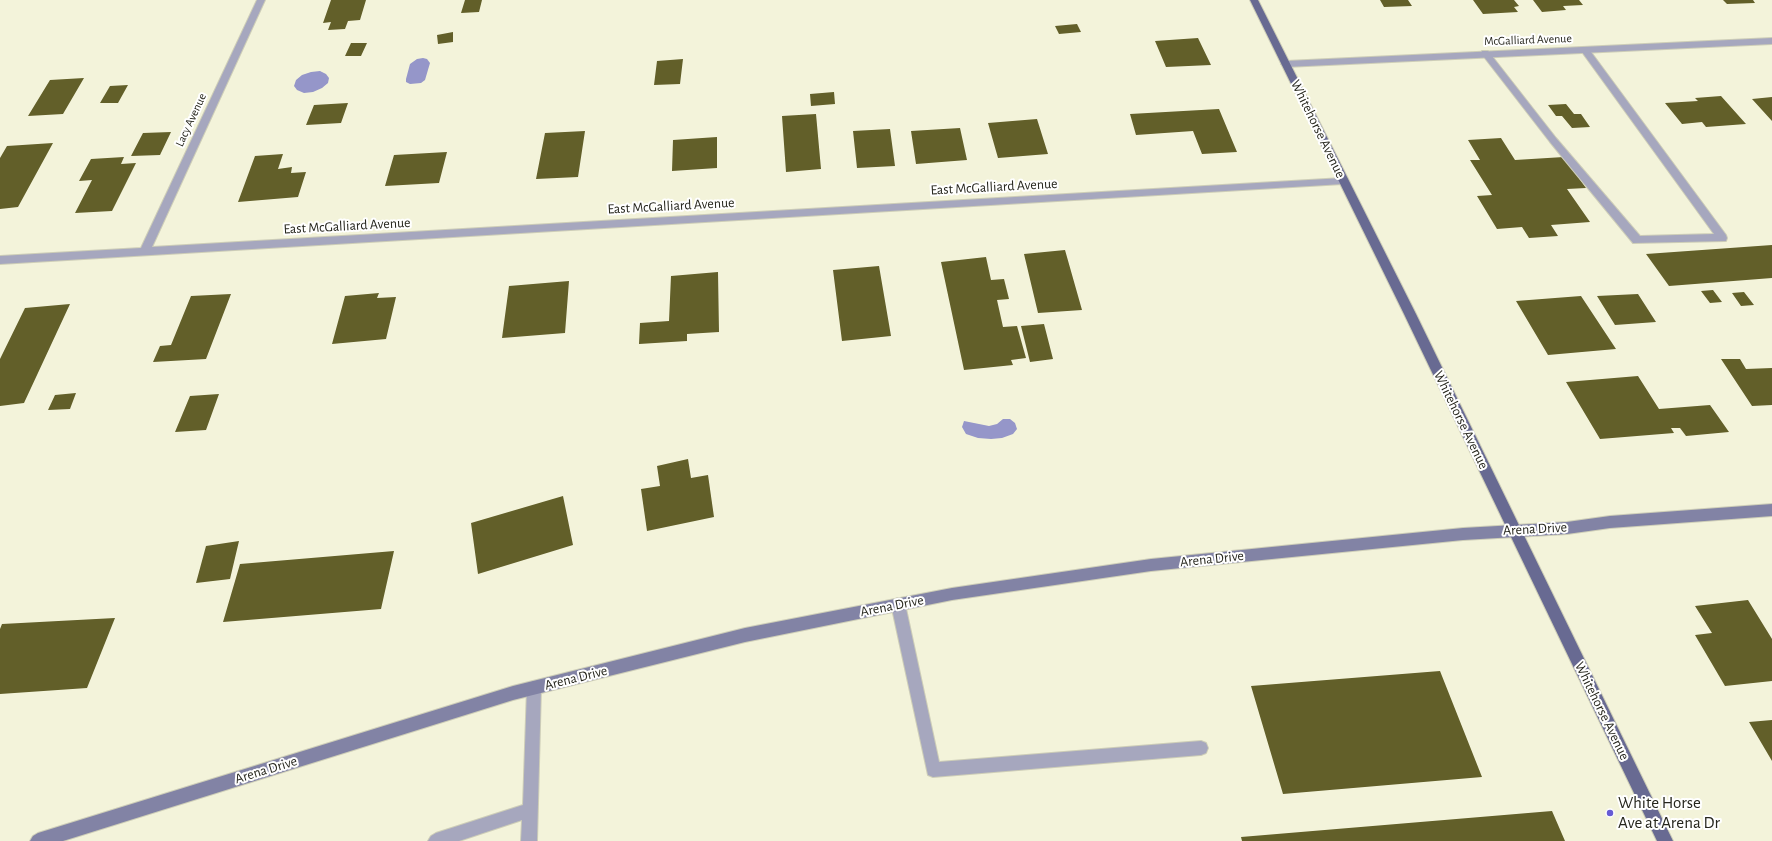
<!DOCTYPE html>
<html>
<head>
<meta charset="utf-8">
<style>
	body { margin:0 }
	canvas { display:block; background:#f3f3da }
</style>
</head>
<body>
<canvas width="1772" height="841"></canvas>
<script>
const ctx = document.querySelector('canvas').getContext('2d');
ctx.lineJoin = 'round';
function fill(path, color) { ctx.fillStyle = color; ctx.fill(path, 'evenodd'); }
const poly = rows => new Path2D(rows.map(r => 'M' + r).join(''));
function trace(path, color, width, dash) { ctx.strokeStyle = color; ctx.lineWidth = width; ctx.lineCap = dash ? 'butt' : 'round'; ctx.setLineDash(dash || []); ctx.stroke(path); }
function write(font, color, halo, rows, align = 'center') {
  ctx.font = font + ' "Alegreya Sans",sans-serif'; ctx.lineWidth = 4; ctx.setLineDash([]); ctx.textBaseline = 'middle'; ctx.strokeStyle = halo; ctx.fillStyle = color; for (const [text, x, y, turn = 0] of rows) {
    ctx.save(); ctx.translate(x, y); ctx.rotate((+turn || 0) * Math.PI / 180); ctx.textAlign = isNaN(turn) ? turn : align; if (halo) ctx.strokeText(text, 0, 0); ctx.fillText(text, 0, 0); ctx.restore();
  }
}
fill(poly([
	[423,58,427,59,430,63,425,80,421,83,410,84,406,82,406,79,410,64,417,59],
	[320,71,326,74,329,78,328,83,322,88,313,92,304,93,297,90,294,86,296,80,302,75,311,72],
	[1003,419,1010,419,1015,423,1017,429,1013,434,1002,438,991,439,978,438,966,434,962,427,964,421,989,426,997,424]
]), '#9596c9');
fill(poly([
	[331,0,366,0,360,20,348,21,345,29,328,30,331,22,323,23],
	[465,0,482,0,479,12,461,13],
	[1380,0,1408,0,1412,6,1384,7],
	[1473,0,1514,0,1519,6,1514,7,1518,12,1483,14],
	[1533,0,1579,0,1583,5,1563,6,1566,10,1542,12],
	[1723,0,1753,0,1755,3,1727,4],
	[1077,24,1081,32,1059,34,1055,26],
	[453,32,453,42,438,44,437,35],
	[1198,38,1211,65,1166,67,1155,41],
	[351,43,367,43,361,56,345,56],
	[683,59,680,84,654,85,657,61],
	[84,78,63,114,28,116,50,80],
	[128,85,118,103,100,103,110,86],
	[834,92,835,104,811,106,810,94],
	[1721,96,1746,124,1706,127,1702,122,1682,124,1665,103,1698,101,1695,98],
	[1772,97,1772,121,1752,99],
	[348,103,341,123,306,125,314,105],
	[1566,104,1574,114,1581,114,1590,127,1572,128,1562,116,1556,116,1548,105],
	[1219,109,1237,152,1202,154,1193,131,1136,135,1130,114],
	[816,114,821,169,786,172,782,116],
	[1037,119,1048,154,998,158,988,123],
	[960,128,967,160,916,164,911,131],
	[890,129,895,166,857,168,853,131],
	[585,131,578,177,536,179,545,133],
	[171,132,160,155,131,156,143,133],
	[717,137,717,168,672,171,673,140],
	[1501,138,1515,160,1564,157,1586,188,1567,189,1590,222,1551,225,1558,236,1529,238,1522,227,1497,229,1477,196,1492,195,1470,160,1480,160,1468,140],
	[53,143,18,207,0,209,0,158,7,146],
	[447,152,439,183,385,186,394,155],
	[283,154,278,169,292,167,291,173,306,172,298,197,238,202,255,156],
	[124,157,121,164,136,163,112,211,75,213,92,180,79,181,91,159],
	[1772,245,1772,278,1669,286,1646,254],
	[1065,250,1082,310,1038,313,1024,254],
	[986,257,991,280,1004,279,1009,299,997,300,1003,327,1017,326,1026,358,1011,360,1013,365,964,370,941,262],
	[879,266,891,336,842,341,833,270],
	[718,272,719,332,687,334,687,341,639,344,640,323,669,321,671,276],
	[569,281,565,333,502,338,509,286],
	[1713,290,1722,302,1710,303,1701,291],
	[1744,292,1754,305,1741,306,1732,293],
	[379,293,377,298,396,297,386,339,332,344,345,296],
	[231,294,206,359,153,362,160,346,171,345,191,296],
	[1638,294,1656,322,1615,325,1597,296],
	[1581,296,1616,349,1548,355,1516,301],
	[70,304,24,403,0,406,0,359,25,308],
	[1044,324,1053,359,1030,362,1021,326],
	[1721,359,1740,359,1746,369,1772,368,1772,405,1752,406],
	[1638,376,1659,409,1710,405,1729,432,1686,436,1680,428,1671,428,1674,433,1600,439,1566,382],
	[76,393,70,409,48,410,55,395],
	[219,394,206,430,175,432,190,396],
	[688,459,691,478,708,475,714,517,647,531,641,489,660,486,657,466],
	[563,496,573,545,478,574,471,523],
	[239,541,230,579,196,583,206,546],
	[394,551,381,609,223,622,240,564],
	[1748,600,1772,639,1772,681,1725,686,1695,635,1712,633,1695,606],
	[115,618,87,688,0,694,0,629,2,624],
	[1440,671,1482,777,1283,794,1251,686],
	[1772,720,1772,761,1749,722],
	[1552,811,1565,841,1242,841,1241,837]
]), '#625f29');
const lane = poly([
	[1585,47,1588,48,1726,235,1727,238,1726,241,1633,243,1550,142,1481,53,1482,51,1488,51,1556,138,1640,236,1714,234,1582,52,1581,50,1585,47],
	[898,598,903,600,905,604,939,762,1201,741,1206,743,1208,748,1206,753,1201,755,933,777,928,775,891,604,893,600,898,598],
	[534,681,539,683,541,688,537,841,521,841,522,820,459,841,428,841,431,836,436,833,523,805,527,688,529,683,534,681]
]);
const street = poly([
	[257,0,265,0,152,247,1343,178,1348,181,1343,184,0,264,0,256,141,248,257,0],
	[1772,38,1772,44,1286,67,1281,64,1286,61,1772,38]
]);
const secondary = poly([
	[1772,504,1772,516,1610,528,1567,534,1463,540,1151,571,952,600,745,642,513,700,63,841,30,841,33,836,38,833,513,686,745,628,952,588,1151,559,1463,528,1567,522,1610,516,1772,504]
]);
const primary = poly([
	[1250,0,1258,0,1416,314,1673,841,1657,841,1404,314,1250,0]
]);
trace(lane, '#ceceb8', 2);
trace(street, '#ceceb8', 2);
trace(secondary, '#ceceb8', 2);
trace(primary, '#ceceb8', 2);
fill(lane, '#a6a7be');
fill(street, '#a6a7be');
fill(secondary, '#8283a5');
fill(primary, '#686a92');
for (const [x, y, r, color] of [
	[1610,813,4,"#665bd4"]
]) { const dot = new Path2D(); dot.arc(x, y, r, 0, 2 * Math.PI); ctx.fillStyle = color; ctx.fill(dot); trace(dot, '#fff', 1.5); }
write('12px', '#26261d', '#fff', [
	["McGalliard Avenue",1528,40,-2],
	["Lacy Avenue",191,120,-65]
]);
write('14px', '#26261d', '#fff', [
	["Whitehorse Avenue",1318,129,64],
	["East McGalliard Avenue",994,187,-3],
	["East McGalliard Avenue",671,206,-3],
	["East McGalliard Avenue",347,226,-3],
	["Whitehorse Avenue",1461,420,64],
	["Arena Drive",1535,529,-3],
	["Arena Drive",1212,559,-6],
	["Arena Drive",892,606,-11],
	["Arena Drive",576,678,-14],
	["Whitehorse Avenue",1602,711,64],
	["Arena Drive",266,770,-17]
]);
write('17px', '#26261d', '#fff', [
	["White Horse",1618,803],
	["Ave at Arena Dr",1618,823]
], 'left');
</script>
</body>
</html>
